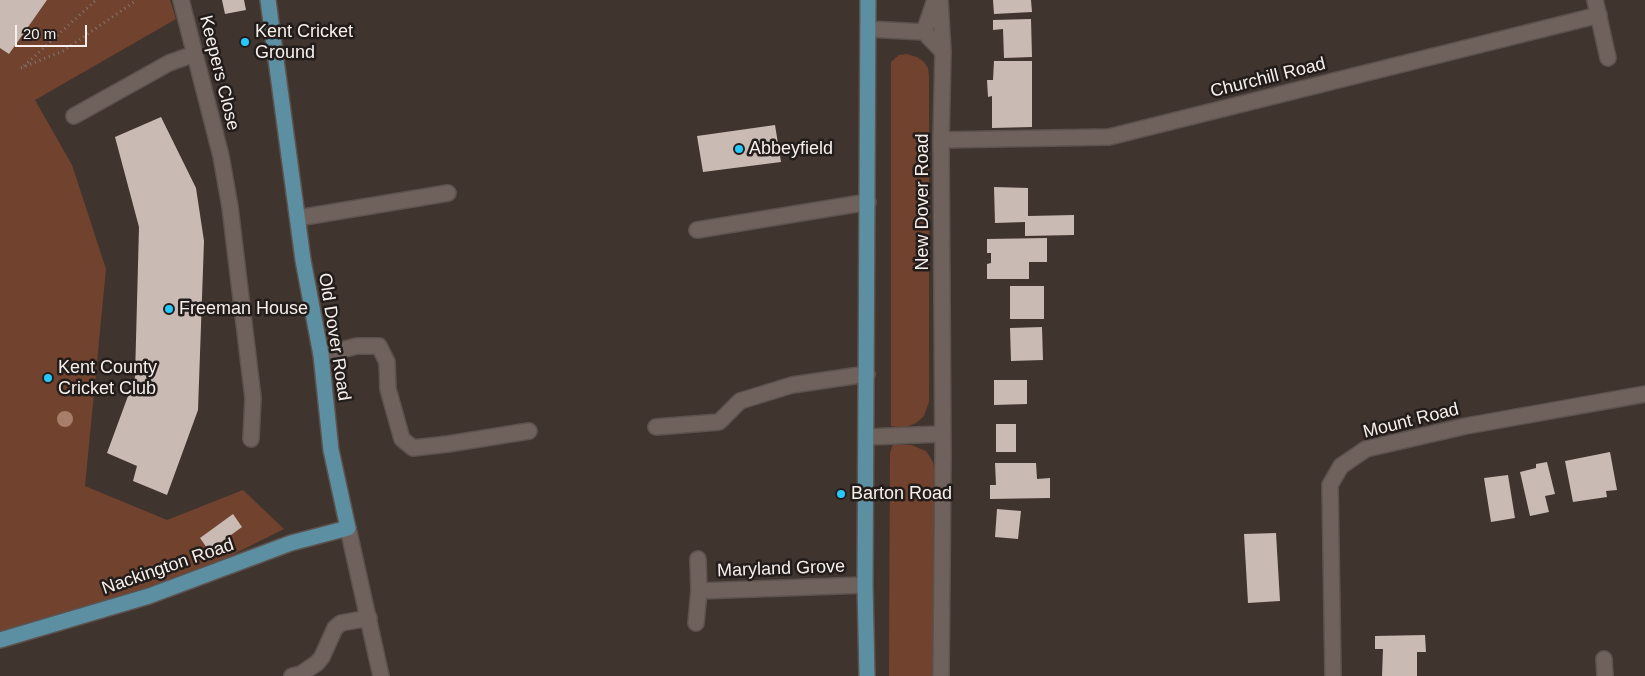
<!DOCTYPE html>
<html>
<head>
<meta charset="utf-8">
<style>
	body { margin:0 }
	#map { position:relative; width:1645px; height:676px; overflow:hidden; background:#40342f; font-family:Arial,sans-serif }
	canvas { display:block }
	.scale { position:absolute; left:15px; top:25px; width:72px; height:22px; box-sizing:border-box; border:2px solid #f7efeb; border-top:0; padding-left:6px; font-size:15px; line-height:18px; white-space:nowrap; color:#f7efeb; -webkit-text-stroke:4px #221d1a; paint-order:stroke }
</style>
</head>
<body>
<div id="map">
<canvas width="1645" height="676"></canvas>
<div class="scale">20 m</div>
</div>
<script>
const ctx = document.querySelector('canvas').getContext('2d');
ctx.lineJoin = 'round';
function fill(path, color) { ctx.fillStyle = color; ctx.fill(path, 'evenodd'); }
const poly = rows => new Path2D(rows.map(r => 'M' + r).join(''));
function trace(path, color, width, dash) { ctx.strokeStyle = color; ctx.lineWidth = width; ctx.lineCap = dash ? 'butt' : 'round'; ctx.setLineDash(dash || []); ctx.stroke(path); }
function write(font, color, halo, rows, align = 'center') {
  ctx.font = font + ' Arial,sans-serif'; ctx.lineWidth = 5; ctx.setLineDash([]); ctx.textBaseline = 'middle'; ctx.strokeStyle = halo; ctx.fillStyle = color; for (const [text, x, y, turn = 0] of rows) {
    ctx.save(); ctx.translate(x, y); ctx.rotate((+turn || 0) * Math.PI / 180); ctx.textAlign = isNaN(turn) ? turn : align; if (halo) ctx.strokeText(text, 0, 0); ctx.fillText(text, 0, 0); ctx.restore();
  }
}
fill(poly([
	[0,0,170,0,176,19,35,100,72,165,106,269,85,486,167,520,243,490,284,529,212,565,149,588,0,632],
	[906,54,917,57,924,62,928,68,929,76,929,402,924,416,916,423,907,427,899,427,891,426,891,62,899,55],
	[893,444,911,445,926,451,933,462,934,468,933,676,889,676,890,453]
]), '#71422e');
fill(poly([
	[0,0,47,0,9,54,0,48],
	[222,0,244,0,246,10,225,14],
	[993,0,1031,0,1032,12,994,14],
	[1031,19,1032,57,1004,58,1003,29,993,30,993,20],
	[994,61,1032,61,1032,127,992,128,992,96,988,97,987,80,993,80],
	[161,117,196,188,204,241,198,410,167,495,133,481,137,466,107,453,135,377,139,227,115,137],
	[775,125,781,162,703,172,697,136],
	[994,187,1028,188,1028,216,1074,215,1074,235,1025,236,1025,222,995,223],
	[1047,238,1047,262,1029,262,1029,279,987,279,987,264,991,263,991,253,987,253,987,239],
	[1010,286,1044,286,1044,319,1010,319],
	[1042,327,1043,360,1011,361,1010,328],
	[994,380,1027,380,1027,404,994,405],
	[996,424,1016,424,1016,452,996,452],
	[1610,452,1617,490,1606,491,1607,497,1573,502,1565,461],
	[1547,462,1555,494,1545,496,1549,512,1530,516,1520,472,1536,468,1536,464],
	[995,463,1036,463,1037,479,1050,478,1050,498,990,499,990,485,996,485],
	[1508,475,1515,518,1491,522,1484,478],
	[997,509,1021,511,1018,539,995,537],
	[233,514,242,527,209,551,200,538],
	[1276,533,1280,601,1248,603,1244,534],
	[1425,635,1426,652,1417,652,1417,676,1382,676,1383,649,1375,649,1375,636]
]), '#c9bab3');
const minor = poly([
	[181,0,221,156,230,207,253,398,251,439],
	[940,0,943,52],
	[1595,0,1608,58],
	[868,29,924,32,943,52,941,140,943,457,941,676],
	[924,32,935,0],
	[74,116,169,63,194,54],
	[941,140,1109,137,1599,15],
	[298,218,448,193],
	[697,230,868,202],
	[321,355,357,346,379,346,387,362,388,389,402,439,413,448,448,444,529,431],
	[656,427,719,422,740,401,792,385,867,374],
	[867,437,941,434],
	[348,528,381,676],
	[699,591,865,585],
	[696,623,699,591,698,559],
	[1604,659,1605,676],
	[292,676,301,674,317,663,322,657,335,628,341,623,369,618],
	[1333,676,1330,485,1341,466,1366,449,1466,426,1645,394]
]);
const major = poly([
	[0,640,149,596,291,543,348,528,331,450,321,355,303,260,268,0],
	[867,676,865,585,868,0]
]);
trace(minor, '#5c524e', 18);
trace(major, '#5c524e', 18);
trace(poly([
	[24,66,96,0],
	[21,68,63,51,137,0]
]), '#827873', 3, [1, 4]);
trace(minor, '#6f625c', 15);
trace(major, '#5c8fa2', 15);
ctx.fillStyle = '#a87d6a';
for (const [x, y] of [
	[65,419]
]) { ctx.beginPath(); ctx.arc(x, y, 8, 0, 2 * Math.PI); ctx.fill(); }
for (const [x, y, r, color] of [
	[245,42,5,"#25c9fe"],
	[739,149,5,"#25c9fe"],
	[169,309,5,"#25c9fe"],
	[48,378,5,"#25c9fe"],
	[841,494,5,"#25c9fe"]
]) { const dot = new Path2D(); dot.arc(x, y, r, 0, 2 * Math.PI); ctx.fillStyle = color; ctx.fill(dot); trace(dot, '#221d1a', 2); }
write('18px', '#f7efeb', '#221d1a', [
	["Kent Cricket",255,32],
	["Ground",255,53],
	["Abbeyfield",749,149],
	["Freeman House",179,309],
	["Kent County",58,368],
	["Cricket Club",58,389],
	["Barton Road",851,494]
], 'left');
write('18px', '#f7efeb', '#221d1a', [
	["Keepers Close",219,73,76],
	["Churchill Road",1268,78,-14],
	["New Dover Road",923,202,-90],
	["Old Dover Road",334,337,81],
	["Mount Road",1411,421,-14],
	["Nackington Road",168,567,-19],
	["Maryland Grove",781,569,-2]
]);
</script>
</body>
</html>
